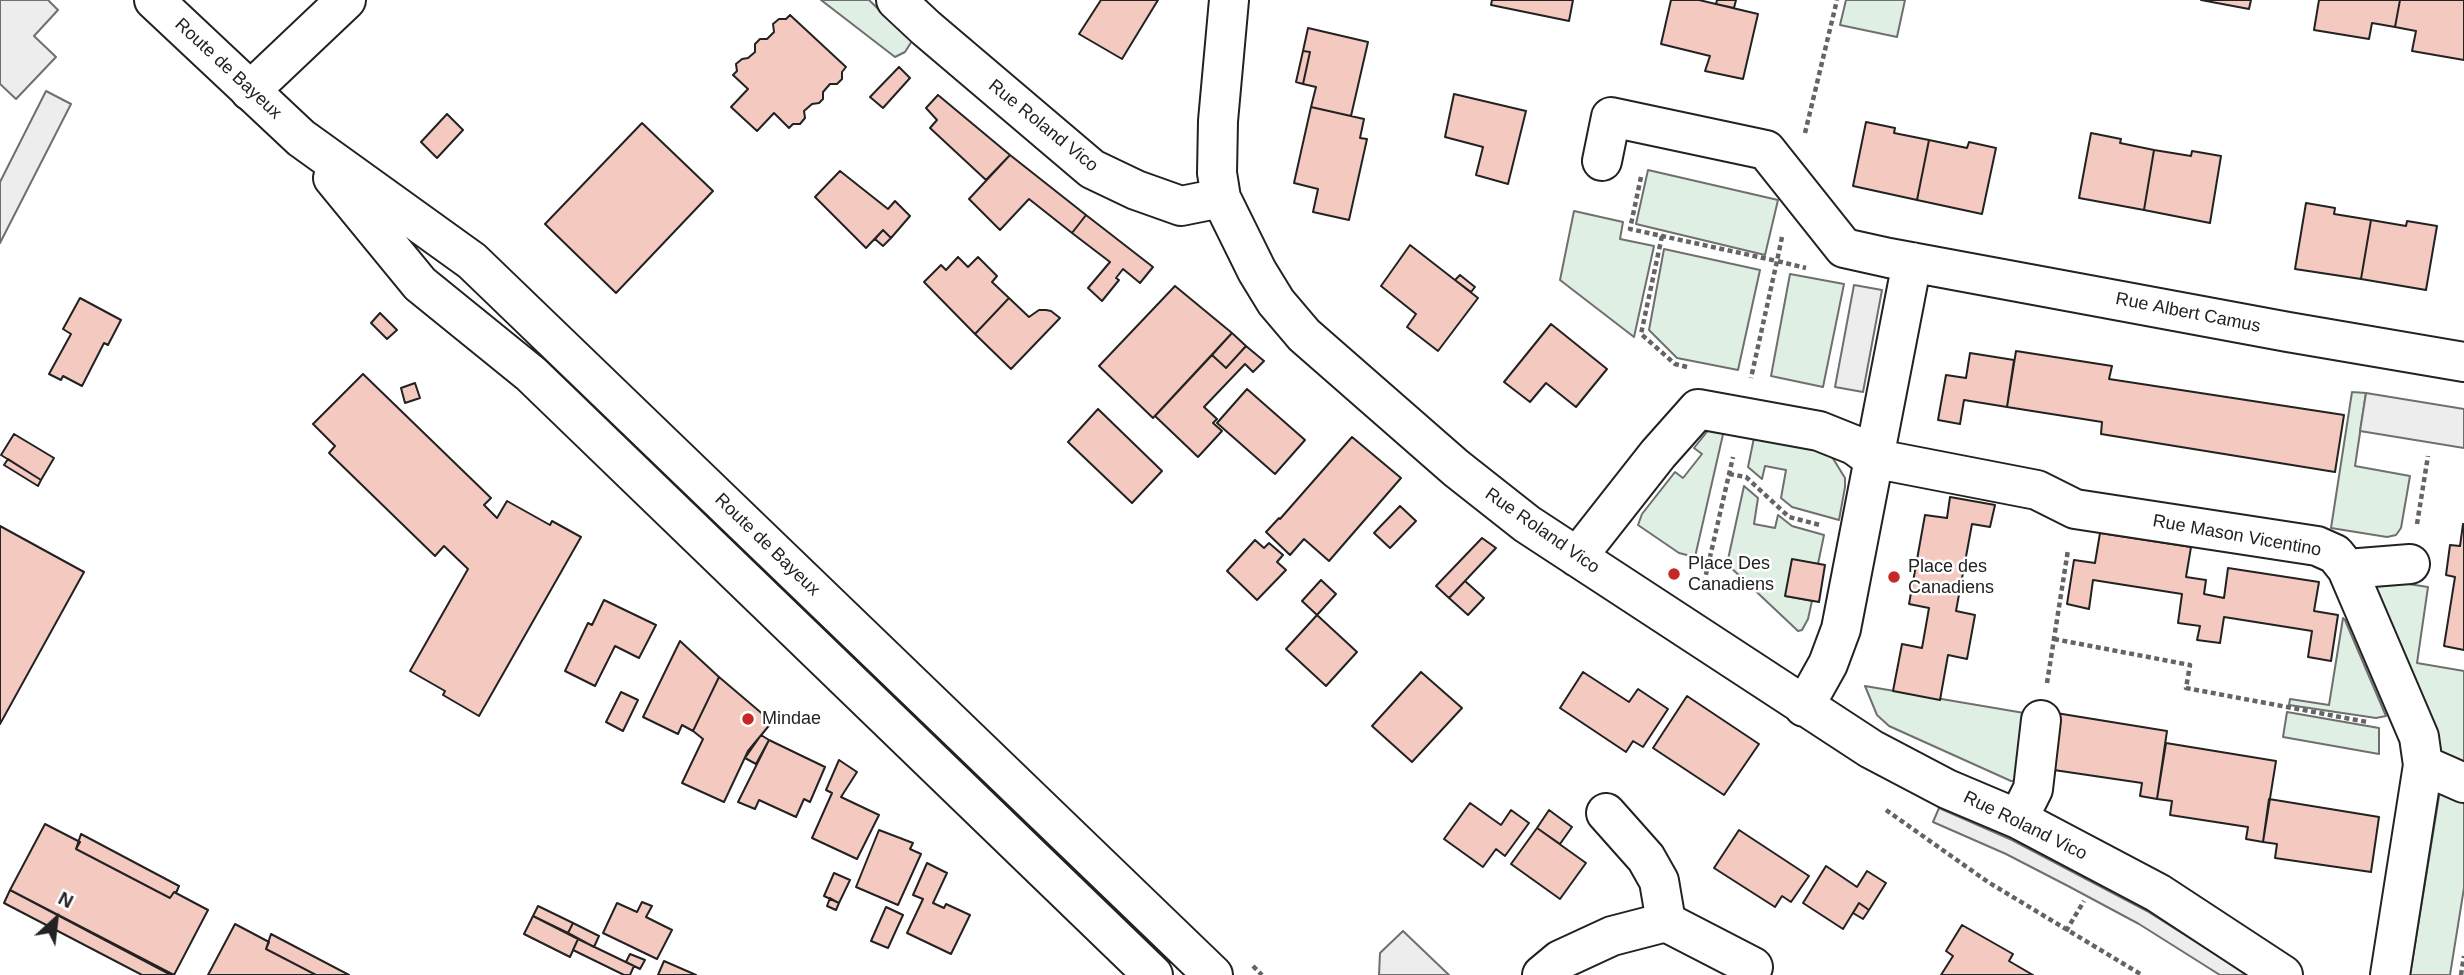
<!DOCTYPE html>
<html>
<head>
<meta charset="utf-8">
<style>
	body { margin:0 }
	#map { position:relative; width:2464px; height:975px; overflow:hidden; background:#fff; font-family:Arial,sans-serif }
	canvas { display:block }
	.north { position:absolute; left:21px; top:884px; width:70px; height:70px; -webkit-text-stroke:5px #fff; paint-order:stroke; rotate:27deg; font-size:19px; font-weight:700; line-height:28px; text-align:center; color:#222 }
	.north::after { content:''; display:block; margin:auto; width:24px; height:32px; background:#222; clip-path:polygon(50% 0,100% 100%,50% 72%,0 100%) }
</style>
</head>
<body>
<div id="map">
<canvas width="2464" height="975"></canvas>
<div class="north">N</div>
</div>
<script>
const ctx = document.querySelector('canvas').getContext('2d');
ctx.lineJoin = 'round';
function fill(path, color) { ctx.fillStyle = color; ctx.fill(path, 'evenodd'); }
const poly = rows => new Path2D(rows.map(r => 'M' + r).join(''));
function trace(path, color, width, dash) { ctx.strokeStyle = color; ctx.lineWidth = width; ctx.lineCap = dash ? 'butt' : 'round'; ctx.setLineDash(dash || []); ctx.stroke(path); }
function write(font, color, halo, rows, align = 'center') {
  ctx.font = font + ' Arial,sans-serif'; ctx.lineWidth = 5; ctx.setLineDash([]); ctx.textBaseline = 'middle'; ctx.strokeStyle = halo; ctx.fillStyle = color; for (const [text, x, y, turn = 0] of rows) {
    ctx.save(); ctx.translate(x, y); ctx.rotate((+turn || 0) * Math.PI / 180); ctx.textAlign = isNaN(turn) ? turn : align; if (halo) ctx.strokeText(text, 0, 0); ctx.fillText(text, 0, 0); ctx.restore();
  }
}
const green = poly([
	[821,0,869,0,912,41,905,52,895,57,821,0],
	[1846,0,1905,0,1897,37,1840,25,1846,0],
	[1648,170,1778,200,1765,255,1636,224,1648,170],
	[1574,211,1623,222,1620,239,1654,246,1634,337,1560,280,1574,211],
	[1664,249,1760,270,1738,370,1677,358,1649,330,1664,249],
	[1790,274,1844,284,1823,387,1771,376,1790,274],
	[2352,392,2366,393,2355,466,2410,476,2401,528,2396,535,2387,537,2331,528,2352,392],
	[1710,428,1724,430,1695,557,1679,553,1638,525,1642,514,1675,472,1683,478,1702,454,1694,448,1710,428],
	[1755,433,1829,452,1845,478,1845,487,1839,520,1792,507,1781,498,1786,470,1765,466,1762,479,1748,467,1755,433],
	[1744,486,1758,498,1754,524,1775,528,1778,515,1792,526,1824,535,1818,564,1792,560,1786,596,1812,601,1808,619,1802,630,1798,631,1727,564,1744,486],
	[2389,581,2428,587,2417,663,2464,671,2464,771,2441,760,2373,588,2389,581],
	[2343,618,2345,620,2386,716,2376,718,2289,705,2290,699,2329,705,2343,618],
	[1865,686,2030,714,2018,781,2011,781,1889,726,1877,715,1865,686],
	[2287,712,2379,728,2379,754,2283,737,2287,712],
	[2441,784,2464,790,2464,888,2450,975,2410,975,2441,784]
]);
fill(green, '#e0efe3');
trace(green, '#6f6f6f', 2);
const parking = poly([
	[0,0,48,0,58,10,34,36,56,57,16,99,0,84,0,0],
	[46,91,71,104,0,243,0,182,46,91],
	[1854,285,1882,290,1863,392,1835,387,1854,285],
	[2366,393,2464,409,2464,448,2360,431,2366,393],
	[1939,808,2012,840,2147,911,2248,975,2220,975,2139,924,2068,886,2006,854,1933,822,1939,808],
	[1403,931,1449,975,1379,975,1380,953,1403,931]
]);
fill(parking, '#ededed');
trace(parking, '#6f6f6f', 2);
const building = poly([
	[1101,0,1158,0,1122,59,1079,34,1101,0],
	[1492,0,1573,0,1569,21,1491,5,1492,0],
	[1671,0,1699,0,1758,14,1743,79,1705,71,1710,56,1661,44,1671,0],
	[1717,0,1736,0,1734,8,1716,4,1717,0],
	[2201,0,2251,0,2249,9,2201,0],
	[2319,0,2400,0,2395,27,2372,23,2369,39,2314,30,2319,0],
	[2400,0,2464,0,2464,60,2412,51,2416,31,2395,27,2400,0],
	[790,15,846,67,842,72,842,79,837,84,830,84,823,92,823,99,819,103,812,104,804,111,805,118,800,124,793,124,789,128,774,113,757,131,731,107,748,89,733,75,737,71,736,64,742,59,748,58,755,52,755,44,760,39,767,39,774,32,773,24,779,19,786,19,790,15],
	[1308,28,1368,42,1351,116,1311,107,1316,87,1303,84,1310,52,1303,51,1308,28],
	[1303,51,1310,52,1303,84,1296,82,1303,51],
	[899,67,910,78,883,108,870,97,899,67],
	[1454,94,1526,111,1508,184,1476,175,1483,147,1445,137,1454,94],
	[938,95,1010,155,986,180,930,128,937,120,926,108,938,95],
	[1311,107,1364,119,1360,138,1367,139,1349,220,1313,212,1318,189,1294,183,1311,107],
	[447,114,463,130,437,158,421,142,447,114],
	[1866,122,1895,128,1894,133,1929,140,1917,200,1853,186,1866,122],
	[642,123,713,191,616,293,545,224,642,123],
	[2091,133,2121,139,2120,143,2154,150,2144,210,2079,198,2091,133],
	[1929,140,1967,148,1969,142,1996,148,1982,214,1917,200,1929,140],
	[2154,150,2191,156,2192,151,2221,156,2210,223,2144,210,2154,150],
	[1010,155,1086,215,1072,233,1029,199,1000,230,969,199,1010,155],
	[840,171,888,209,895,201,910,216,891,238,883,230,866,248,815,197,840,171],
	[2306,203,2335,208,2334,214,2371,220,2361,279,2295,269,2306,203],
	[1086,215,1153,267,1140,283,1123,269,1116,278,1119,280,1102,301,1088,288,1110,262,1072,233,1086,215],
	[2371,220,2406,226,2407,221,2437,226,2426,290,2361,279,2371,220],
	[883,230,891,238,883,246,875,239,883,230],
	[1410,245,1478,298,1438,351,1407,327,1416,314,1381,286,1410,245],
	[958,257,968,267,978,257,997,276,992,282,1009,298,975,334,924,282,941,265,946,270,958,257],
	[1460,275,1475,287,1471,292,1455,280,1460,275],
	[1175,286,1232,333,1153,418,1099,366,1175,286],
	[80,298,121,320,108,345,104,343,82,386,63,376,61,380,49,374,71,334,63,329,80,298],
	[1009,298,1029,317,1039,310,1046,310,1051,311,1060,318,1011,369,975,334,1009,298],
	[380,313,397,330,387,339,371,323,380,313],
	[1551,324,1607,369,1576,407,1546,383,1530,402,1504,382,1551,324],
	[1232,333,1246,346,1226,368,1212,355,1232,333],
	[1246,346,1264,361,1253,372,1245,364,1204,407,1217,419,1213,423,1222,431,1198,457,1155,416,1212,355,1226,368,1246,346],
	[2016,351,2112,366,2109,379,2344,415,2335,472,2101,434,2102,422,2007,407,2016,351],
	[1970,353,2014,360,2007,407,1964,400,1960,424,1938,420,1946,375,1966,378,1970,353],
	[363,374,491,498,484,505,497,518,507,501,550,525,552,521,581,537,479,716,443,695,445,691,410,671,468,569,444,546,435,556,329,453,335,446,313,424,363,374],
	[415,383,420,398,405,403,401,388,415,383],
	[1247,389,1305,440,1275,474,1217,423,1247,389],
	[1098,409,1162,471,1132,503,1068,442,1098,409],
	[14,434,54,458,41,480,1,455,14,434],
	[1352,437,1401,478,1329,561,1304,539,1290,555,1266,532,1279,518,1280,519,1352,437],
	[8,459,41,480,38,486,4,465,8,459],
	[1950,497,1995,505,1990,527,1972,524,1956,611,1975,615,1967,659,1948,655,1940,700,1893,691,1902,644,1922,648,1929,608,1909,604,1925,515,1947,518,1950,497],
	[1400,506,1416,521,1390,548,1374,533,1400,506],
	[2463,524,2464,524,2464,650,2444,646,2455,577,2446,575,2450,545,2460,546,2463,524],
	[0,526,84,572,0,724,0,526],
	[2100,533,2191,547,2186,577,2206,580,2204,594,2224,598,2228,568,2319,582,2314,611,2338,615,2331,661,2308,657,2312,631,2224,617,2220,643,2197,640,2200,626,2178,623,2182,594,2093,580,2089,609,2067,604,2074,560,2095,563,2100,533],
	[1482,538,1496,548,1449,598,1436,586,1482,538],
	[1255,540,1264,548,1269,543,1283,555,1277,562,1286,570,1257,600,1227,571,1255,540],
	[1792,559,1825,565,1819,602,1785,596,1792,559],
	[1321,580,1336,594,1317,615,1302,601,1321,580],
	[1465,581,1484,598,1468,615,1449,598,1465,581],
	[604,600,656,625,639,658,615,646,595,686,565,671,588,623,592,625,604,600],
	[1317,615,1357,652,1326,686,1286,649,1317,615],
	[680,641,719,677,693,731,682,725,678,734,643,717,680,641],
	[1421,672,1462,708,1412,762,1372,726,1421,672],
	[1583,672,1629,702,1638,689,1668,709,1643,747,1633,741,1626,752,1560,708,1583,672],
	[719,677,772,722,748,751,724,802,682,783,703,739,693,731,719,677],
	[621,692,638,700,623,731,606,722,621,692],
	[1687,696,1759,744,1724,795,1653,748,1687,696],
	[2056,713,2167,731,2157,799,2140,796,2142,783,2047,769,2056,713],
	[761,735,769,740,756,764,745,758,761,735],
	[769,740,825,767,810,802,804,799,796,817,759,800,755,809,738,802,769,740],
	[2166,743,2276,761,2263,842,2246,839,2248,827,2170,815,2172,801,2157,799,2166,743],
	[839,760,857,772,841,797,879,815,857,859,812,838,832,793,826,790,839,760],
	[2269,799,2379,817,2371,872,2275,858,2277,844,2263,842,2269,799],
	[1470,803,1501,825,1511,810,1529,823,1505,856,1496,849,1483,867,1444,839,1470,803],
	[1549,810,1572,827,1560,844,1537,828,1549,810],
	[45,824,80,842,76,849,170,898,174,892,208,910,174,975,10,890,45,824],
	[1537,828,1586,863,1560,899,1511,864,1537,828],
	[879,830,913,843,910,849,921,854,898,905,856,887,879,830],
	[1739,830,1809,876,1791,902,1782,896,1775,907,1714,868,1739,830],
	[81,834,179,886,176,893,174,892,170,898,76,849,81,834],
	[927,863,947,873,933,903,944,908,946,904,970,915,951,954,907,933,923,899,913,895,927,863],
	[1826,866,1857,887,1867,871,1886,883,1869,910,1859,903,1843,929,1803,903,1826,866],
	[834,873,850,880,839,903,824,896,834,873],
	[10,890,171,975,142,975,4,903,10,890],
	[830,898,839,903,836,910,827,906,830,898],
	[642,902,652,906,646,917,672,930,657,959,603,933,617,903,637,912,642,902],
	[1859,903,1869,910,1863,919,1853,913,1859,903],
	[538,906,573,923,568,933,533,916,538,906],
	[886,907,903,915,888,948,871,941,886,907],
	[533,916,578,939,570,957,524,934,533,916],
	[573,923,599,936,594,947,568,933,573,923],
	[235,924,269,942,266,949,316,975,208,975,235,924],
	[1962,925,2013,954,2009,961,2033,975,1941,975,1953,956,1946,951,1962,925],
	[271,934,349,975,316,975,266,949,271,934],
	[578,939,634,966,630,975,624,975,573,950,578,939],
	[630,954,645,960,640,969,626,962,630,954],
	[664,961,696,975,658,975,664,961]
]);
fill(building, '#f3c9c0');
trace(building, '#222', 2);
const minor = poly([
	[896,0,926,28,1092,169,1136,190,1181,206,1221,198,1257,271,1276,302,1304,335,1456,468,1527,524,1871,749,1947,789,2018,819,2158,893,2283,975],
	[250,91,346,0],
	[1602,161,1611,117,1766,150,1844,248,1889,258,2288,332,2464,362],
	[1221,198,1217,173,1218,121,1229,0],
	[1577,557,1658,454,1698,409,1819,431,1854,445,1872,458,2037,490,2075,509,2317,546,2335,554,2347,569,2419,737,2423,765,2390,975],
	[2347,569,2410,564],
	[1804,707,1828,664,1841,629,1912,262],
	[2423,765,2464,783],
	[1606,813,1646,858,1659,881,1666,922],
	[2018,819,2033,789,2041,720],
	[1542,975,1560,960,1612,936,1666,922,1753,967]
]);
const major = poly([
	[154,0,301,138,472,261,1213,975],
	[333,178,420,284,531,374,1153,975]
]);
trace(minor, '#222', 42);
trace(major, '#222', 42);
trace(poly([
	[1805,133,1837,0],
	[1641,177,1630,229,1777,261,1751,378],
	[1662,236,1641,334,1675,364,1687,367],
	[1782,237,1777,261,1806,268],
	[1729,474,1746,477,1789,517,1820,525],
	[2417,524,2428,456],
	[1704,583,1733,457],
	[2054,639,2190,665,2186,688,2367,722],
	[2047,683,2068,550],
	[1886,810,1988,882,2142,975],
	[2066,931,2084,901],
	[1253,966,1262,975],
	[2461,975,2464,956]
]), '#646464', 4.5, [5, 3.5]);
trace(minor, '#fff', 38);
trace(major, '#fff', 38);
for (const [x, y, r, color] of [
	[1674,574,7,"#c62828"],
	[1894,577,7,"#c62828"],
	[748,719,7,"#c62828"]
]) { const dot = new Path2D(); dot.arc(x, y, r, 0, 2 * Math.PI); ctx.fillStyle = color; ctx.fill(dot); trace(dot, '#fff', 2.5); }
write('18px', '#222', '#fff', [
	["Route de Bayeux",228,69,43],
	["Rue Roland Vico",1043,126,39],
	["Rue Albert Camus",2188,313,11],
	["Rue Roland Vico",1542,531,35],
	["Rue Mason Vicentino",2237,536,10],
	["Route de Bayeux",767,545,44],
	["Rue Roland Vico",2025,826,26]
]);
write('18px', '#222', '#fff', [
	["Place Des",1688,564],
	["Canadiens",1688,585],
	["Place des",1908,567],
	["Canadiens",1908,588],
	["Mindae",762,719]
], 'left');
</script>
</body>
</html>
